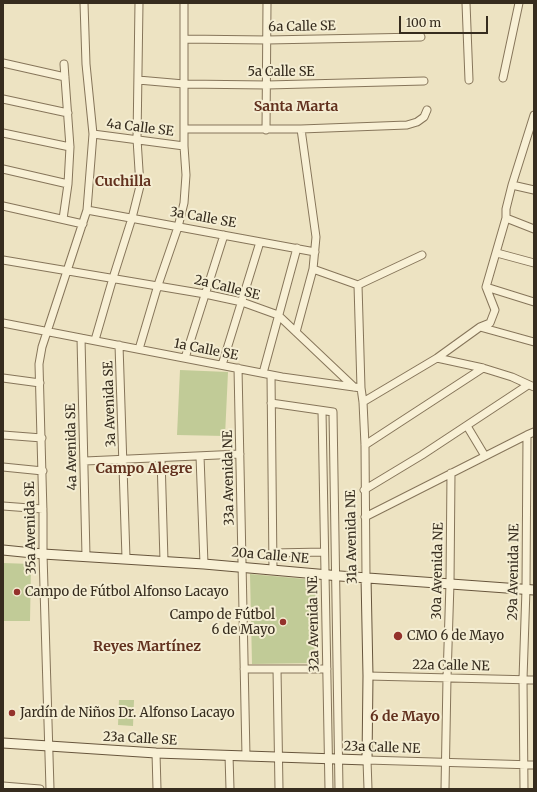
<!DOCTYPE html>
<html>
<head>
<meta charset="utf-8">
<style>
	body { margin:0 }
	#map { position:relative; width:537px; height:792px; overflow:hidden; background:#ede3c2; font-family:Merriweather,serif }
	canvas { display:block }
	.frame { position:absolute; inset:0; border:4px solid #362c1e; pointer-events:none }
	.scale { position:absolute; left:399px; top:16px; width:89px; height:18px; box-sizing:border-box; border:2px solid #362c1e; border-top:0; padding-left:5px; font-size:12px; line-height:14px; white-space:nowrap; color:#362c1e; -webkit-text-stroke:3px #f4edd2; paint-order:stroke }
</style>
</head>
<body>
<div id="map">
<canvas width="537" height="792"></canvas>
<div class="frame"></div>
<div class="scale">100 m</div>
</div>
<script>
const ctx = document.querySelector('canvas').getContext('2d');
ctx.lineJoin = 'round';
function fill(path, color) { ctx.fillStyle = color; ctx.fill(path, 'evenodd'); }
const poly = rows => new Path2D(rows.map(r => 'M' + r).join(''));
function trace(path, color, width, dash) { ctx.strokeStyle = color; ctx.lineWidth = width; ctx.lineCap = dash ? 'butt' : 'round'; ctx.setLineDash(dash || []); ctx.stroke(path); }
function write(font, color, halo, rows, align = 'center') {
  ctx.font = font + ' Merriweather,serif'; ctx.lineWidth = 4; ctx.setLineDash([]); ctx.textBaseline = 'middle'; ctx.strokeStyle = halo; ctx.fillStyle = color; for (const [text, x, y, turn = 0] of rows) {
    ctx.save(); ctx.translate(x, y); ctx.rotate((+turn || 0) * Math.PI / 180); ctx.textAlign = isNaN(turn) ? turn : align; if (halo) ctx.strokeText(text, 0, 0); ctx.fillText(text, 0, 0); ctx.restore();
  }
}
fill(poly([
	[180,370,228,372,225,436,177,435],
	[3,563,31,564,30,621,3,621],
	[250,574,316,580,314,663,252,664],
	[119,700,134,700,133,726,118,725]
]), '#c1cb97');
const street = poly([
	[466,3,469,80],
	[184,39,267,40,421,37],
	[3,63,65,77],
	[503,78,519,3],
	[138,80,184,84,267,85,424,81],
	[3,99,68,113],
	[184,129,301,129,407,125,417,122,424,117,427,110],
	[266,130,267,3],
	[3,133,70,147],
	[93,134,184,146],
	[3,169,68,184],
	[512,185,534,190],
	[3,206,83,224],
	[87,210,315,252],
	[506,218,534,229],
	[63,219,68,184,70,147,64,64],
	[497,253,534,263],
	[3,260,205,294,242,302,278,315,354,387],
	[313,269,358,285,422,255],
	[358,285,361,388,363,402,365,445,366,577],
	[486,287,534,302],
	[3,323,282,377,361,388],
	[480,327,534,342],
	[296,332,313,269,316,237,301,129],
	[81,338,86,556],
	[95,340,113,278,132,218,140,186,137,139,139,3],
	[119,345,126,558],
	[139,349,158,285,178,227,184,203,186,175,184,146,184,3],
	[185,358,224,235],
	[437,358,483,368,512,377,534,387],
	[222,365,260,242],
	[238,368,246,756],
	[263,373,297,248],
	[271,375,273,570],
	[3,378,40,383],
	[363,402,437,358,480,327,490,323,495,310,486,287,506,218,506,209,512,185,534,115],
	[271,403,333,412,339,789],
	[322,411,329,789],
	[467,426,485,456],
	[3,435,42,438],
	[365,445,483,368],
	[200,456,204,564],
	[161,458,164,561],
	[85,461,240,454],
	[3,467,43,471],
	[364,490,422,455,528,385],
	[3,506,43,509],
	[365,517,527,435],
	[273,553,324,552],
	[244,669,327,669],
	[277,669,279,789],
	[368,676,534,680],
	[156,753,157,789],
	[229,755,230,789],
	[3,786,40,789],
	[50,789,43,554,43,513,39,364,42,347,87,210,93,134,86,64,84,3],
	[368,789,367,760,534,765],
	[445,789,447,678,450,583,451,473],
	[524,789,523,679,526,589,527,435,534,432]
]);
const secondary = poly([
	[3,550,43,554,204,564,340,576,534,590],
	[3,743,156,753,367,760,368,676,366,577]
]);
trace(street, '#86755a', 9);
trace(secondary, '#68563d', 11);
trace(street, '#f8f0d5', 7);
trace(secondary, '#f8f0d5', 9);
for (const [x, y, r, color] of [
	[17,592,4,"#94322b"],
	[283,622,4,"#94322b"],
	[398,636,5,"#94322b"],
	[12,713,4,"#94322b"]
]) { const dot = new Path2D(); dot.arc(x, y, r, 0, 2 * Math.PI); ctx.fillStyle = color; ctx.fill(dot); trace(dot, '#f4edd2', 1.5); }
write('13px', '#362c1e', '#f4edd2', [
	["6a Calle SE",302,27,-1],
	["5a Calle SE",281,72],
	["4a Calle SE",140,128,7],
	["3a Calle SE",203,218,10],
	["2a Calle SE",227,288,14],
	["1a Calle SE",206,350,11],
	["3a Avenida SE",110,404,-92],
	["4a Avenida SE",72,447,-91],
	["33a Avenida NE",229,478,-91],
	["35a Avenida SE",31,528,-91],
	["31a Avenida NE",352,537,-91],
	["20a Calle NE",270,556,5],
	["30a Avenida NE",438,571,-89],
	["29a Avenida NE",514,572,-89],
	["32a Avenida NE",314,624,-91],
	["22a Calle NE",451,666,1],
	["23a Calle SE",140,739,3],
	["23a Calle NE",382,748,2]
]);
write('13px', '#362c1e', '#f4edd2', [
	["Campo de Fútbol Alfonso Lacayo",25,592],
	["Campo de Fútbol",275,615,"right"],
	["6 de Mayo",275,630,"right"],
	["CMO 6 de Mayo",407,636],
	["Jardín de Niños Dr. Alfonso Lacayo",20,713]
], 'left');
write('bold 14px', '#62311e', '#f4edd2', [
	["Santa Marta",296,107],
	["Cuchilla",123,182],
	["Campo Alegre",144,469],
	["Reyes Martínez",147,647],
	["6 de Mayo",405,717]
]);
</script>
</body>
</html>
